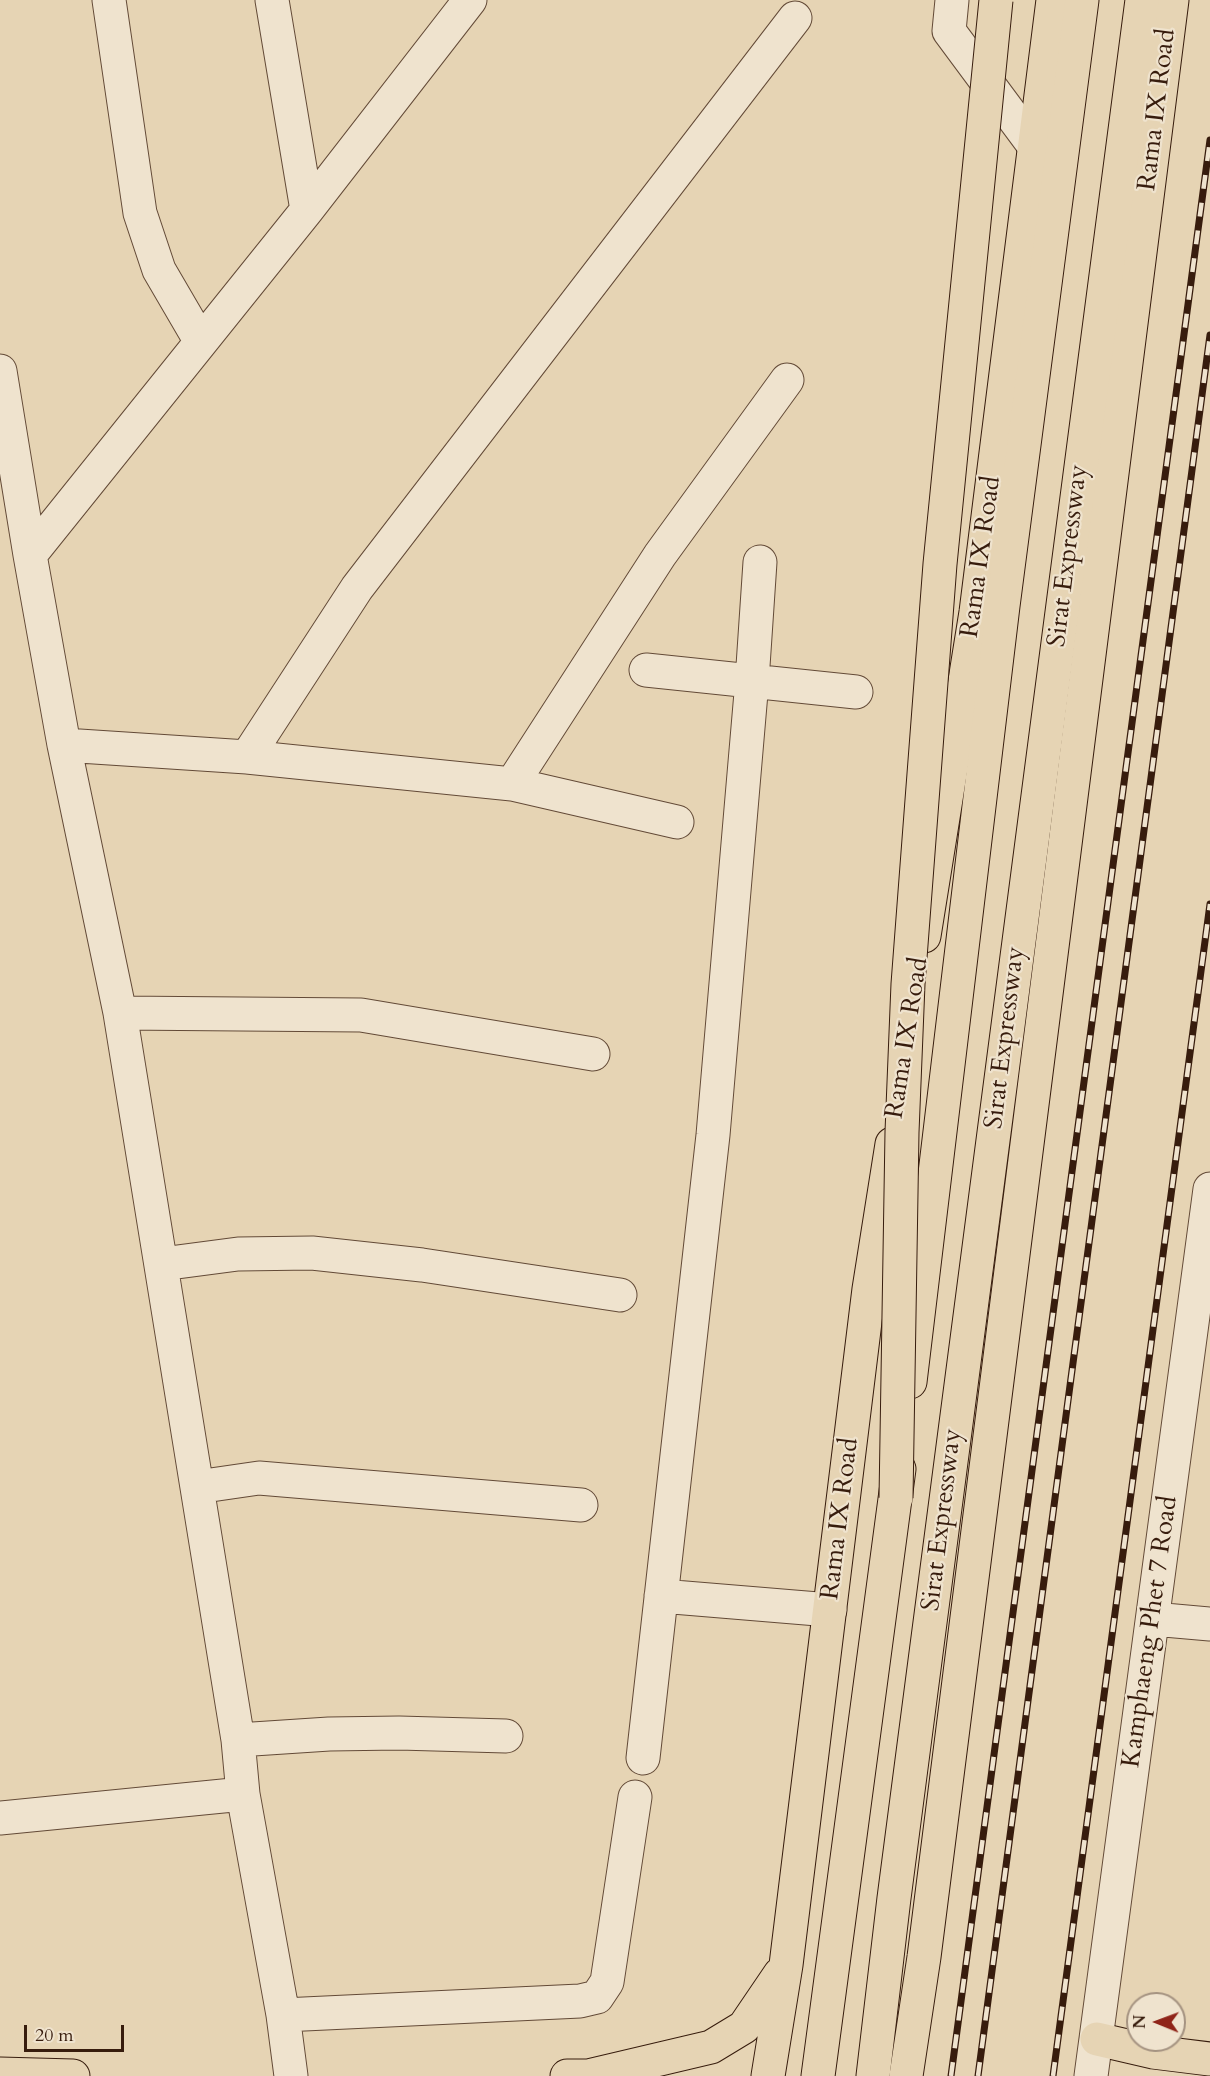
<!DOCTYPE html>
<html>
<head>
<meta charset="utf-8">
<style>
	body { margin:0 }
	#map { position:relative; width:1210px; height:2076px; overflow:hidden; background:#e6d4b4; font-family:Cardo,serif }
	canvas { display:block }
	.north { position:absolute; left:1126px; top:1992px; width:60px; height:60px; box-sizing:border-box; background:#efe3ce; border:2px solid #a59381; border-radius:50%; rotate:271deg; font-size:16px; font-weight:700; line-height:24px; text-align:center; color:#371c0d }
	.north::after { content:''; display:block; margin:auto; width:21px; height:27px; background:#8f2418; clip-path:polygon(50% 0,100% 100%,50% 72%,0 100%) }
	.scale { position:absolute; left:24px; top:2025px; width:100px; height:27px; box-sizing:border-box; border:3px solid #371c0d; border-top:0; padding-left:8px; font-size:18px; line-height:21px; white-space:nowrap; color:#371c0d; -webkit-text-stroke:4px #efe3ce; paint-order:stroke }
</style>
</head>
<body>
<div id="map">
<canvas width="1210" height="2076"></canvas>
<div class="north">N</div>
<div class="scale">20 m</div>
</div>
<script>
const ctx = document.querySelector('canvas').getContext('2d');
ctx.lineJoin = 'round';
const poly = rows => new Path2D(rows.map(r => 'M' + r).join(''));
function trace(path, color, width, dash) { ctx.strokeStyle = color; ctx.lineWidth = width; ctx.lineCap = dash ? 'butt' : 'round'; ctx.setLineDash(dash || []); ctx.stroke(path); }
function write(font, color, halo, rows, align = 'center') {
  ctx.font = font + ' Cardo,serif'; ctx.lineWidth = 4.5; ctx.setLineDash([]); ctx.textBaseline = 'middle'; ctx.strokeStyle = halo; ctx.fillStyle = color; for (const [text, x, y, turn = 0] of rows) {
    ctx.save(); ctx.translate(x, y); ctx.rotate((+turn || 0) * Math.PI / 180); ctx.textAlign = isNaN(turn) ? turn : align; if (halo) ctx.strokeText(text, 0, 0); ctx.fillText(text, 0, 0); ctx.restore();
  }
}
const minor = poly([
	[109,0,140,213,159,270,201,342],
	[272,0,307,210],
	[952,0,949,31,1035,147],
	[0,371,30,555,64,745,120,1013,238,1740,243,1794,283,2015,291,2076],
	[30,555,307,210,470,0],
	[646,670,856,692],
	[64,745,247,757,512,784,677,822],
	[247,757,357,588,795,18],
	[512,784,660,555,787,380],
	[120,1013,361,1015,593,1054],
	[162,1264,238,1254,312,1253,422,1265,620,1295],
	[197,1487,259,1478,581,1505],
	[661,1596,830,1610],
	[1153,1619,1210,1624],
	[238,1740,329,1734,399,1733,506,1736],
	[643,1758,713,1135,752,681,760,562],
	[0,1818,243,1794],
	[283,2015,580,2001,597,1997,607,1982,635,1797],
	[1091,2076,1210,1189]
]);
const major = poly([
	[924,936,976,612,1053,0],
	[1097,2039,1153,2052,1210,2059],
	[0,2074,73,2076],
	[567,2076,588,2076,711,2047,744,2027,780,1974],
	[768,2076,786,1965,869,1289,892,1144],
	[906,2076,924,1957,1172,0]
]);
const highway = poly([
	[910,1382,1003,606,1082,0],
	[818,2076,899,1469],
	[873,2076,894,1898,1142,0]
]);
trace(minor, '#634a37', 35);
trace(major, '#371c0d', 35);
trace(highway, '#371c0d', 35);
trace(minor, '#efe3ce', 33);
trace(major, '#e6d4b4', 33);
trace(highway, '#e6d4b4', 33);
const rail = poly([
	[951,2076,1210,140],
	[978,2076,1210,335],
	[1053,2076,1210,904]
]);
trace(rail, '#371c0d', 7);
trace(rail, '#efe3ce', 4.5, [14]);
const highwayBridge = poly([
	[896,1498,902,1132,908,984,940,564,996,0]
]);
trace(highwayBridge, '#371c0d', 35, []);
trace(highwayBridge, '#e6d4b4', 33);
write('26px', '#371c0d', '#efe3ce', [
	["Rama IX Road",1158,110,-83],
	["Sirat Expressway",1069,556,-83],
	["Rama IX Road",982,557,-82],
	["Rama IX Road",908,1038,-81],
	["Sirat Expressway",1006,1038,-83],
	["Rama IX Road",841,1519,-83],
	["Sirat Expressway",943,1520,-83],
	["Kamphaeng Phet 7 Road",1151,1632,-82]
]);
</script>
</body>
</html>
